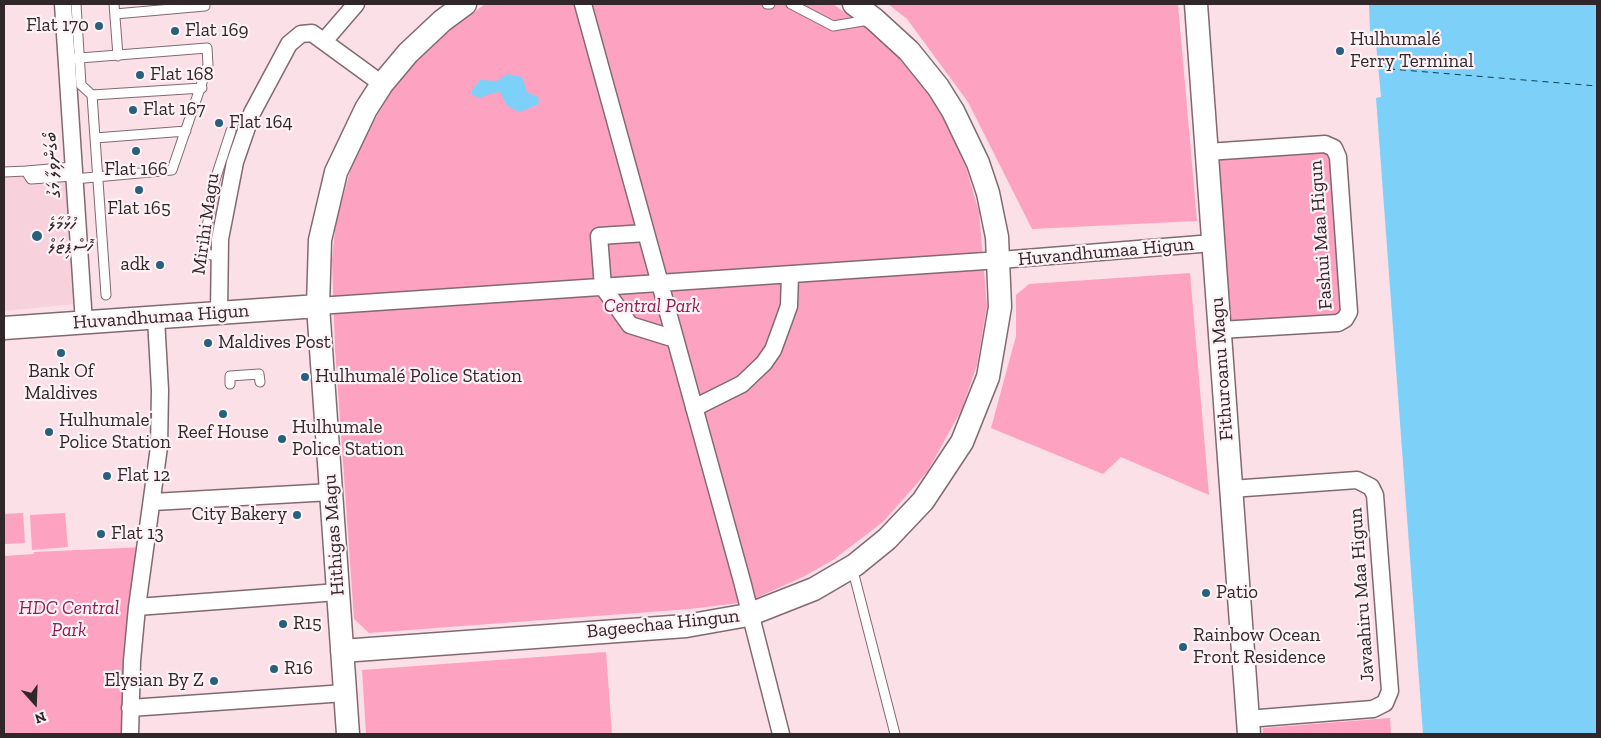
<!DOCTYPE html>
<html>
<head>
<meta charset="utf-8">
<style>
	body { margin:0 }
	#map { position:relative; width:1601px; height:738px; overflow:hidden; background:#fce0e8; font-family:"Zilla Slab",serif }
	canvas { display:block }
	.frame { position:absolute; inset:0; border:5px solid #31272a; pointer-events:none }
	.north { position:absolute; left:10px; top:678px; width:50px; height:50px; -webkit-text-stroke:4px #fef2f6; paint-order:stroke; rotate:160deg; font-size:14px; font-weight:700; line-height:20px; text-align:center; color:#31272a }
	.north::after { content:''; display:block; margin:auto; width:18px; height:22px; background:#31272a; clip-path:polygon(50% 0,100% 100%,50% 72%,0 100%) }
</style>
</head>
<body>
<div id="map">
<canvas width="1601" height="738"></canvas>
<div class="frame"></div>
<div class="north">N</div>
</div>
<script>
const ctx = document.querySelector('canvas').getContext('2d');
ctx.lineJoin = 'round';
function fill(path, color) { ctx.fillStyle = color; ctx.fill(path, 'evenodd'); }
const poly = rows => new Path2D(rows.map(r => 'M' + r).join(''));
function trace(path, color, width, dash) { ctx.strokeStyle = color; ctx.lineWidth = width; ctx.lineCap = dash ? 'butt' : 'round'; ctx.setLineDash(dash || []); ctx.stroke(path); }
function write(font, color, halo, rows, align = 'center') {
  ctx.font = font + ' "Zilla Slab","Noto Sans Thaana",serif'; ctx.lineWidth = 4.5; ctx.setLineDash([]); ctx.textBaseline = 'middle'; ctx.strokeStyle = halo; ctx.fillStyle = color; for (const [text, x, y, turn = 0] of rows) {
    ctx.save(); ctx.translate(x, y); ctx.rotate((+turn || 0) * Math.PI / 180); ctx.textAlign = isNaN(turn) ? turn : align; if (halo) ctx.strokeText(text, 0, 0); ctx.fillText(text, 0, 0); ctx.restore();
  }
}
fill(poly([
	[64,164,75,304,4,311,4,168]
]), '#f7d2dd');
fill(poly([
	[485,4,833,4,865,27,899,58,926,91,943,118,966,167,979,212,987,306,977,365,962,409,927,472,883,522,833,560,803,577,747,602,690,609,369,633,354,619,335,348,332,260,336,221,351,168,367,133,391,92,422,54,442,36],
	[888,4,1178,4,1197,221,1032,229,968,102,907,19],
	[1330,145,1348,316,1220,330,1207,152],
	[1190,273,1209,495,1121,457,1103,474,991,428,1016,336,1016,295,1029,284],
	[23,513,25,543,4,544,4,514],
	[65,513,68,547,32,550,30,515],
	[145,547,130,734,4,734,4,556,34,554,34,552],
	[606,652,612,734,366,734,362,670],
	[1390,718,1391,734,1263,734,1263,728]
]), '#fda2c1');
fill(poly([
	[1369,4,1597,4,1597,734,1423,734,1376,98,1381,97,1375,33,1370,31],
	[507,74,522,77,527,92,538,97,539,104,520,112,507,106,500,92,492,93,480,98,472,95,472,90,480,80,497,81]
]), '#7dd1f9');
trace(poly([
	[1378,68,1597,86]
]), '#0c3e53', 1, [6, 5]);
const lane = poly([
	[76,4,81,85,92,95,106,295],
	[114,4,118,56],
	[767,4,770,4],
	[791,4,833,26,869,20],
	[115,14,205,6],
	[67,59,207,48,208,65,172,170,74,179],
	[92,95,202,88],
	[95,138,186,131],
	[73,167,26,171,31,179,73,176],
	[4,172,26,171],
	[219,256,206,254,205,240,214,183,231,131],
	[230,384,230,376,259,374,260,382],
	[852,567,895,734]
]);
const street = poly([
	[63,4,84,323],
	[583,4,742,581,781,734],
	[325,40,356,4],
	[1207,152,1325,144,1334,148,1338,157,1349,312,1345,319,1338,323,1220,330],
	[646,233,599,236,603,287,630,325,675,339],
	[318,306,1000,260,1213,243],
	[219,313,220,239,235,162,252,113,289,44,301,34,312,33,382,84],
	[694,408,742,384,764,363,773,350,784,320,789,306,790,275],
	[1231,489,1357,480,1371,487,1375,495,1390,691,1385,703,1373,709,1247,719],
	[153,502,331,492],
	[137,607,338,592],
	[130,708,345,693],
	[130,734,132,661,137,607,159,447,160,390,156,318]
]);
const secondary = poly([
	[1196,4,1249,734],
	[4,328,318,306],
	[342,651,686,626,748,615,814,589,855,565,887,539,923,501,962,442,988,377,1000,307,997,237,988,193,978,163,953,111,938,87,909,51,874,19,854,4],
	[348,734,318,306,320,240,336,172,366,109,382,84,408,53,442,21,465,4]
]);
trace(lane, '#826971', 11);
trace(street, '#826971', 19);
trace(secondary, '#826971', 25);
trace(lane, '#fff', 9);
trace(street, '#fff', 16);
trace(secondary, '#fff', 22);
for (const [x, y, r, color] of [
	[99,26,5,"#27607a"],
	[175,31,5,"#27607a"],
	[1340,51,5,"#27607a"],
	[140,75,5,"#27607a"],
	[133,110,5,"#27607a"],
	[219,123,5,"#27607a"],
	[136,151,5,"#27607a"],
	[139,190,5,"#27607a"],
	[37,236,6,"#27607a"],
	[160,265,5,"#27607a"],
	[208,343,5,"#27607a"],
	[61,353,5,"#27607a"],
	[305,377,5,"#27607a"],
	[223,414,5,"#27607a"],
	[49,432,5,"#27607a"],
	[282,439,5,"#27607a"],
	[107,476,5,"#27607a"],
	[297,515,5,"#27607a"],
	[101,534,5,"#27607a"],
	[1206,593,5,"#27607a"],
	[283,624,5,"#27607a"],
	[1183,647,5,"#27607a"],
	[274,669,5,"#27607a"],
	[214,681,5,"#27607a"]
]) { const dot = new Path2D(); dot.arc(x, y, r, 0, 2 * Math.PI); ctx.fillStyle = color; ctx.fill(dot); trace(dot, '#fef2f6', 2); }
write('19px', '#31272a', '#fef2f6', [
	["Flat 170",89,26,"right"],
	["Flat 169",185,31],
	["Hulhumalé",1350,40],
	["Ferry Terminal",1350,62],
	["Flat 168",150,75],
	["Flat 167",143,110],
	["Flat 164",229,123],
	["Flat 166",136,170,"center"],
	["Flat 165",139,209,"center"],
	["ހުޅުމާލެ",48,225],
	["ހޮސްޕިޓަލް",48,247],
	["adk",150,265,"right"],
	["Maldives Post",218,343],
	["Bank Of",61,372,"center"],
	["Maldives",61,394,"center"],
	["Hulhumalé Police Station",315,377],
	["Hulhumale'",59,421],
	["Police Station",59,443],
	["Hulhumale",292,428],
	["Police Station",292,450],
	["Reef House",223,433,"center"],
	["Flat 12",117,476],
	["City Bakery",287,515,"right"],
	["Flat 13",111,534],
	["Patio",1216,593],
	["R15",293,624],
	["Rainbow Ocean",1193,636],
	["Front Residence",1193,658],
	["R16",284,669],
	["Elysian By Z",204,681,"right"]
], 'left');
write('19px', '#31272a', '#fef2f6', [
	["ބޯގަންވިލާ މަގު",53,165,-94],
	["Mirihi Magu",206,224,-82],
	["Fashui Maa Higun",1321,235,-94],
	["Huvandhumaa Higun",1106,252,-5],
	["Huvandhumaa Higun",161,317,-4],
	["Fithuroanu Magu",1222,369,-94],
	["Hithigas Magu",334,535,-94],
	["Javaahiru Maa Higun",1362,595,-94],
	["Bageechaa Hingun",663,624,-6]
]);
write('italic 19px', '#8d1b50', '#fef2f6', [
	["Central Park",652,307],
	["HDC Central",69,609],
	["Park",69,631]
]);
</script>
</body>
</html>
